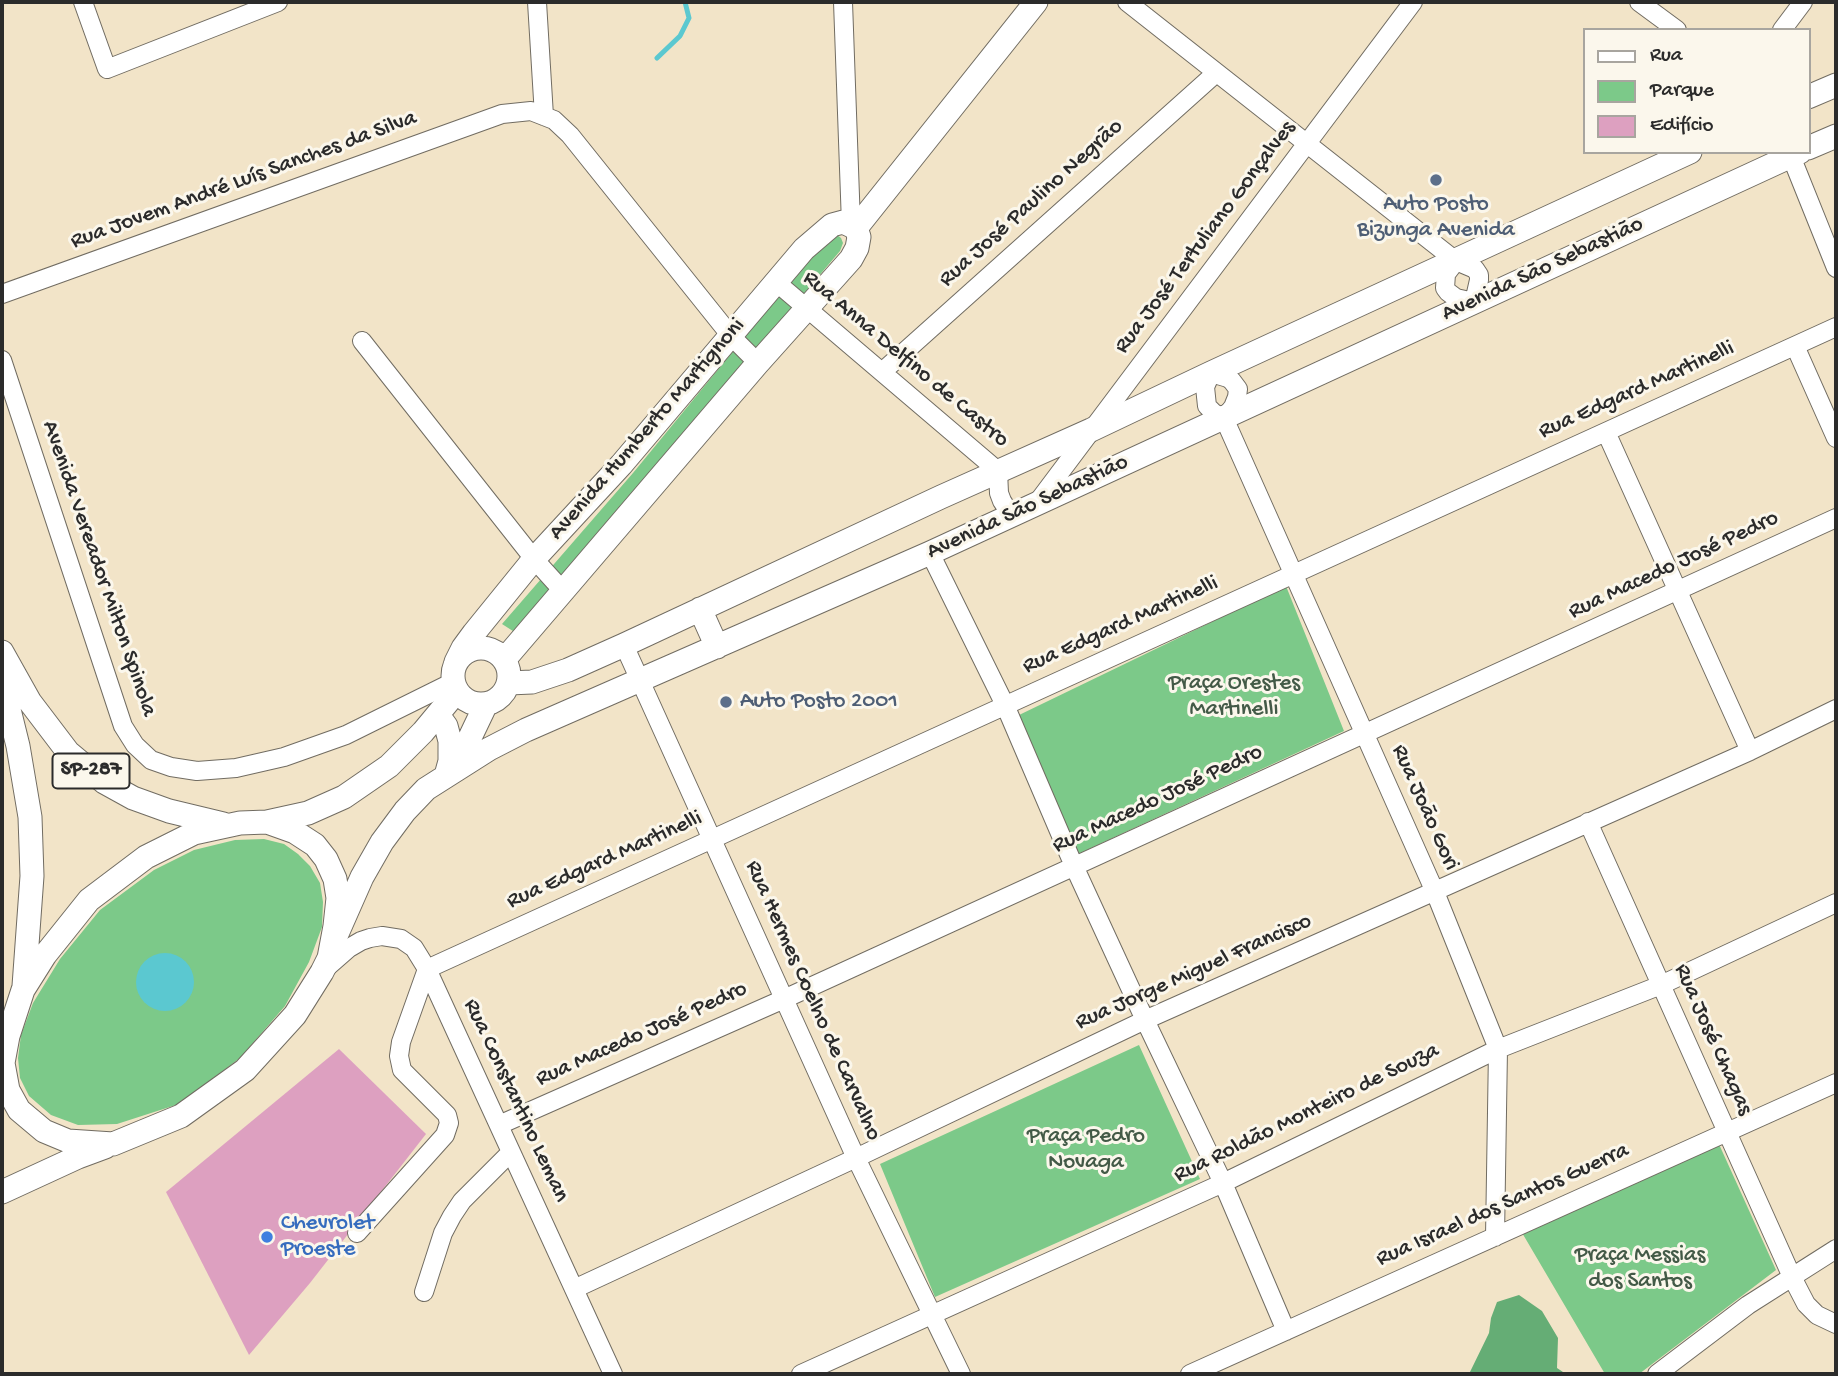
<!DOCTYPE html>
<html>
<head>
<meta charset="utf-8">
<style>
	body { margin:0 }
	#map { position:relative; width:1838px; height:1376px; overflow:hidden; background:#f2e4c8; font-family:"Gochi Hand",sans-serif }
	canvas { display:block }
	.frame { position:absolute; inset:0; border:4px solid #2b2b2b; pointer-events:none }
	.legend { position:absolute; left:1583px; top:28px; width:228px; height:126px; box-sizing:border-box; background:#fbf7ec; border:2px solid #a8a59f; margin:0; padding:9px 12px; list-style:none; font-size:21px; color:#2b2b2b }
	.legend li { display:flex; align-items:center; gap:14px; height:35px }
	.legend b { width:35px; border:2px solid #a8a59f }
</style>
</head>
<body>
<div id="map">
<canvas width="1838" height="1376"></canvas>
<div class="frame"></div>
<ul class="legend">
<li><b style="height:9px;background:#fff"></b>Rua</li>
<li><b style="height:19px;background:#7cc989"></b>Parque</li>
<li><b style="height:19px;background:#dda0c0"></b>Edifício</li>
</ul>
</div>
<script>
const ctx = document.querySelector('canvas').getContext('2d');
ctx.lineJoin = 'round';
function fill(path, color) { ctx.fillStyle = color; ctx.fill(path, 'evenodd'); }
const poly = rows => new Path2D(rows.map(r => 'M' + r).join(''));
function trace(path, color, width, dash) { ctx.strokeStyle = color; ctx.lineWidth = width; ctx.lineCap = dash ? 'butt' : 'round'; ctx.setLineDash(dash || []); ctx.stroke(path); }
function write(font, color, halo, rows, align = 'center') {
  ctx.font = font + ' "Gochi Hand",sans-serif'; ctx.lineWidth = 6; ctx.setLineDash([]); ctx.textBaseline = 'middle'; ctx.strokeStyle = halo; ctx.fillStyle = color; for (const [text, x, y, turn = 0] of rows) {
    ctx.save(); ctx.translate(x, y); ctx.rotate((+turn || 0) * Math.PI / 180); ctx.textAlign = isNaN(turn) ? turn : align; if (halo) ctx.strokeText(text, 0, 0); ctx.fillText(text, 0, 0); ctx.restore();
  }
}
fill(poly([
	[836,234,841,238,843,243,840,251,516,633,502,624,633,473,827,237],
	[1286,586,1344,731,1078,854,1017,716],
	[264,839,284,844,298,854,310,866,320,883,323,902,322,927,309,962,285,1006,240,1058,179,1104,117,1124,78,1125,51,1115,29,1096,20,1078,18,1058,21,1035,33,1003,60,959,100,910,154,870,194,850,235,840],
	[1139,1045,1200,1179,935,1297,880,1164],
	[1718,1142,1776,1270,1639,1374,1605,1374,1521,1231]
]), '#7cc989');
fill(poly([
	[1519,1295,1542,1311,1558,1338,1557,1368,1566,1374,1469,1374,1489,1333,1491,1318,1497,1302]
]), '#65ad75');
fill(poly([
	'136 982a29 29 0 1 1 58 0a29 29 0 1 1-58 0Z'
]), '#5bc8d0');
trace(poly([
	[657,58,680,36,689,18,685,2]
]), '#5bc8d0', 5);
fill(poly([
	[339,1049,426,1134,310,1283,249,1355,166,1192]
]), '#dda0c0');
const minor = poly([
	[83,2,107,69,278,2],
	[537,2,544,116],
	[843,2,851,224],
	[1127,2,1456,261,1475,269,1479,275,1479,280,1474,302,1456,298,1448,292,1445,288,1446,274,1456,261],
	[1639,2,1677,30],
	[1782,30,1803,2],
	[1791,156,1836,268],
	[776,282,998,471,999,493,1002,501,1011,515],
	[2,294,502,114,531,111,554,120,570,135,731,336,758,363],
	[362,341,534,559,563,591],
	[1795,346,1836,438],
	[2,360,123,726,135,745,151,760,171,767,197,771,236,768,284,757,346,735,453,682],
	[882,372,1216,73],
	[1211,373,1228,378,1232,381,1238,389,1237,397,1233,407,1224,418,1214,413,1207,406,1205,387,1211,373],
	[1224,418,1435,892,1498,1049,1495,1237],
	[1606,432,1750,751],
	[1037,503,1413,2],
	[930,553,1005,705,1074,866,1145,1020,1223,1183,1286,1331],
	[624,645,856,1158,961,1374],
	[1588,822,1792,1277,1806,1304,1817,1315,1836,1324],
	[325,969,349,948,361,941,370,938,382,936,401,939,414,948,427,969,613,1374],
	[427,969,1836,327],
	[499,1125,784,999,1836,518],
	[357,1233,445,1135,449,1123,447,1115,402,1070,399,1056,401,1042,427,969],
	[574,1289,856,1158,1145,1020,1750,751,1836,709],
	[424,1292,443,1233,452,1216,462,1201,511,1152],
	[801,1374,1223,1183,1498,1049,1661,985,1836,903],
	[1190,1374,1836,1083],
	[1657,1374,1748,1305,1836,1249]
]);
const major = poly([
	[1808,97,1836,85],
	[1808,148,1836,136],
	[856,228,1036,2],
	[700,609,717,647],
	'453 676a28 28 0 1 1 56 0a28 28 0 1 1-56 0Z',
	[2,652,30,702,68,752,104,782,133,798,169,811,223,824],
	[456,662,463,648,474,633,534,559,621,465,804,249,832,225,843,222,856,228,859,237,857,248,851,259,758,363,504,660],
	[2,681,18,746,30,817,32,876,24,986],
	[509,683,532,682,568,670,624,645,941,497,1091,430,1211,373,1690,152],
	[438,715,446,726,450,741,450,761,447,772],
	[455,769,486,704],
	[267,822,295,832,315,845,326,859,335,879,338,898,335,926,329,958,322,972,295,1015,245,1070,181,1116,113,1144,68,1141,44,1131,19,1110,8,1090,3,1063,8,1036,23,990,45,955,89,900,146,857,194,833,240,823,267,822,308,813,344,797,389,766,423,732,457,691],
	[332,945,362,877,382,842,405,811,426,789,489,749,526,730,930,553,1800,152],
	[2,1192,78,1157,105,1147]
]);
trace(minor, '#716c62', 20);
trace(major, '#716c62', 25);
trace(minor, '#fff', 18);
trace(major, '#fff', 23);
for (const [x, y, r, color] of [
	[1436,180,7,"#5c6f8a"],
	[726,702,7,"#5c6f8a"],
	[267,1237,7,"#3f7fe0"]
]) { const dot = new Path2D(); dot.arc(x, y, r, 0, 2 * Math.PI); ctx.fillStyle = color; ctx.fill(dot); trace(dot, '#fbf7ec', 2.5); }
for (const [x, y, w] of [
	[91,771,77]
]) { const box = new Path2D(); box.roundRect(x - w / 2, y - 17.5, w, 35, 5); ctx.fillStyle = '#fbf7ec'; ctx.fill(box); trace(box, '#2b2b2b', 2); }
write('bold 21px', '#2b2b2b', null, [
	["SP-287",91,771]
]);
write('23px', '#2b2b2b', '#fbf7ec', [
	["Rua Jovem André Luís Sanches da Silva",244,181,-20],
	["Rua José Paulino Negrão",1032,204,-42],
	["Rua José Tertuliano Gonçalves",1206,238,-53],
	["Avenida São Sebastião",1543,270,-25],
	["Rua Anna Delfino de Castro",905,360,40],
	["Rua Edgard Martinelli",1637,391,-24],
	["Avenida Humberto Martignoni",648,430,-49],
	["Avenida São Sebastião",1028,508,-25],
	["Rua Macedo José Pedro",1674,566,-25],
	["Avenida Vereador Milton Spinola",98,569,71],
	["Rua Edgard Martinelli",1121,626,-24],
	["Rua Macedo José Pedro",1158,800,-25],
	["Rua João Gori",1424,808,66],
	["Rua Edgard Martinelli",605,861,-24],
	["Rua Jorge Miguel Francisco",1194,973,-24],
	["Rua Hermes Coelho de Carvalho",812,1001,66],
	["Rua Macedo José Pedro",642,1035,-24],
	["Rua José Chagas",1712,1040,66],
	["Rua Constantino Leman",515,1101,65],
	["Rua Roldão Monteiro de Souza",1307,1114,-26],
	["Rua Israel dos Santos Guerra",1503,1206,-24]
]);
write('23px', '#4e5e75', '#fbf7ec', [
	["Auto Posto",1436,205],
	["Bizunga Avenida",1436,231],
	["Auto Posto 2001",740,702,"left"]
]);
write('23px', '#435a47', '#fbf7ec', [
	["Praça Orestes",1234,684],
	["Martinelli",1234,710],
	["Praça Pedro",1086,1137],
	["Novaga",1086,1163],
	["Praça Messias",1640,1256],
	["dos Santos",1640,1282]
]);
write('23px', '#366cbe', '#fbf7ec', [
	["Chevrolet",281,1224],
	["Proeste",281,1250]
], 'left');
</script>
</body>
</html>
